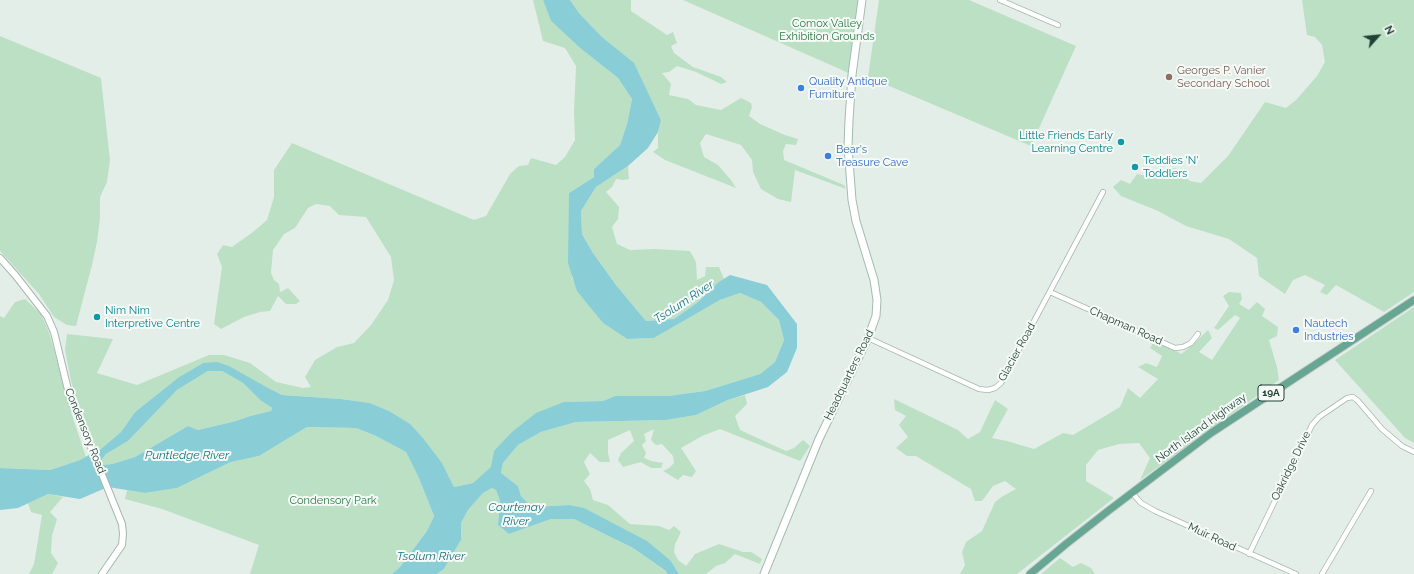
<!DOCTYPE html>
<html>
<head>
<meta charset="utf-8">
<style>
	body { margin:0 }
	#map { position:relative; width:1414px; height:574px; overflow:hidden; background:#e4eee9; font-family:Raleway,sans-serif }
	canvas { display:block }
	.north { position:absolute; left:1358px; top:16px; width:40px; height:40px; -webkit-text-stroke:3px #f5faf7; paint-order:stroke; rotate:63deg; font-size:11px; font-weight:700; line-height:16px; text-align:center; color:#224137 }
	.north::after { content:''; display:block; margin:auto; width:14px; height:18px; background:#224137; clip-path:polygon(50% 0,100% 100%,50% 72%,0 100%) }
</style>
</head>
<body>
<div id="map">
<canvas width="1414" height="574"></canvas>
<div class="north">N</div>
</div>
<script>
const ctx = document.querySelector('canvas').getContext('2d');
ctx.lineJoin = 'round';
function fill(path, color) { ctx.fillStyle = color; ctx.fill(path, 'evenodd'); }
const poly = rows => new Path2D(rows.map(r => 'M' + r).join(''));
function trace(path, color, width, dash) { ctx.strokeStyle = color; ctx.lineWidth = width; ctx.lineCap = dash ? 'butt' : 'round'; ctx.setLineDash(dash || []); ctx.stroke(path); }
function write(font, color, halo, rows, align = 'center') {
  ctx.font = font + ' Raleway,sans-serif'; ctx.lineWidth = 4; ctx.setLineDash([]); ctx.textBaseline = 'middle'; ctx.strokeStyle = halo; ctx.fillStyle = color; for (const [text, x, y, turn = 0] of rows) {
    ctx.save(); ctx.translate(x, y); ctx.rotate((+turn || 0) * Math.PI / 180); ctx.textAlign = isNaN(turn) ? turn : align; if (halo) ctx.strokeText(text, 0, 0); ctx.fillText(text, 0, 0); ctx.restore();
  }
}
fill(poly([
	[533,0,543,0,551,21,580,48,618,78,632,99,627,124,620,145,594,169,594,177,569,193,572,278,574,281,603,323,627,339,654,338,720,300,740,293,761,302,779,320,784,340,775,362,760,374,705,391,668,396,615,396,603,401,564,402,494,451,492,467,473,483,454,487,442,463,389,411,370,403,341,399,282,395,203,363,179,377,135,412,121,432,102,448,95,450,83,420,71,381,65,349,67,334,113,339,97,373,137,385,209,355,224,355,250,363,276,382,303,388,311,387,305,377,315,360,337,347,354,343,371,325,388,300,394,280,391,257,366,217,339,215,330,206,316,204,308,208,295,228,284,234,273,250,271,273,274,280,279,284,280,292,288,288,300,301,296,304,286,304,278,296,270,311,260,312,244,317,221,329,214,324,222,267,217,254,223,245,232,247,253,232,267,220,274,197,274,170,292,143,474,220,486,216,510,174,519,166,528,165,531,158,556,165,565,157,575,140,574,112,576,66,565,48,543,41],
	[570,0,631,0,631,11,667,35,673,32,677,43,671,46,674,53,693,67,721,77,727,82,721,84,696,72,677,66,669,72,662,73,671,84,669,95,688,99,696,105,721,110,741,98,751,103,752,107,749,116,760,124,785,135,798,139,796,145,786,144,783,151,784,160,844,185,846,189,795,170,791,202,778,199,761,189,753,172,752,160,741,145,706,134,700,143,704,157,718,165,731,180,736,188,665,160,653,152,658,148,658,132,661,120,634,64,602,37,579,13],
	[683,0,862,0,852,75,842,70],
	[879,0,969,0,1076,46,1031,146,868,77],
	[1302,0,1414,0,1414,292,1384,312,1336,285,1327,295,1320,292,1325,285,1305,275,1293,280,1285,294,1259,276,1257,258,1229,239,1186,226,1158,211,1121,196,1113,187,1121,180,1130,184,1137,174,1157,178,1167,169,1175,168,1190,181,1201,183,1228,156,1265,102,1286,108,1296,100,1317,76,1325,62,1322,45,1315,37,1307,35],
	[0,36,101,78,110,160,107,182,100,197,100,218,97,242,92,265,76,326,67,325,54,317,39,294,0,251],
	[628,166,629,179,623,180,616,179,612,187,606,192,619,207,618,219,612,227,617,244,630,250,655,249,690,251,696,262,697,280,705,276,706,267,719,267,724,279,698,302,674,319,646,321,616,285,593,253,582,234,581,211,596,187],
	[1229,292,1241,293,1242,299,1239,304,1249,310,1257,302,1265,309,1262,316,1278,327,1277,336,1269,340,1277,367,1279,380,1140,480,1150,458,1139,443,1119,444,1098,450,1086,465,1086,481,1114,498,1017,574,960,574,965,565,962,552,966,542,982,531,995,502,1003,496,1016,489,1005,481,993,486,982,501,975,501,971,489,916,456,907,456,896,448,908,437,899,425,906,416,895,410,894,399,958,430,968,439,980,432,995,400,1008,409,992,438,1007,441,1034,449,1063,433,1073,435,1120,407,1128,388,1140,398,1158,379,1138,367,1146,363,1157,367,1162,356,1150,348,1154,341,1172,348,1181,354,1189,348,1208,330,1212,338,1199,352,1212,360,1240,318,1235,315,1218,330,1214,328,1229,306,1223,296],
	[25,299,41,314,49,332,72,415,86,457,80,460,50,470,0,468,0,316,4,318,15,302],
	[1414,307,1414,443,1405,438,1335,360],
	[208,371,222,371,243,383,260,400,272,408,271,411,250,416,236,421,198,430,188,426,135,457,112,464,102,465,100,462,106,454,128,441,177,390],
	[745,395,747,404,735,416,740,430,786,451,794,448,803,440,810,446,800,461,720,429,702,436,681,448,696,471,692,477,683,475,678,480,663,471,669,468,674,463,673,456,662,444,656,445,651,440,654,429,644,434,646,441,642,445,646,453,644,458,651,461,663,463,661,468,651,468,641,462,623,467,618,460,621,453,634,441,630,430,608,440,608,453,610,462,600,462,590,453,584,462,590,474,584,481,590,489,593,500,608,505,630,524,659,526,669,530,674,526,681,532,675,544,674,552,678,560,686,566,695,554,719,544,743,552,751,552,762,559,760,564,735,554,725,563,716,566,706,574,679,574,671,561,569,505,532,507,521,496,518,486,501,473,503,463,518,445,541,432,576,422,666,420,696,415,728,400],
	[307,427,356,428,376,436,406,452,418,476,434,516,427,531,400,567,392,574,250,574,259,545,162,509,125,499,127,490,145,493,177,488,231,462,259,456],
	[492,488,496,490,500,501,498,525,509,534,551,519,574,519,633,548,666,571,667,574,437,574,444,569,461,540,461,523,468,510,483,493],
	[48,494,63,497,50,512,57,519,52,536,51,553,58,563,52,574,29,574,34,564,42,515,31,512,28,503],
	[1060,558,1073,567,1081,563,1091,568,1095,574,1041,574]
]), '#bce0c4');
fill(poly([
	[543,0,570,0,579,13,602,37,634,63,661,120,658,132,648,148,628,166,596,187,581,211,582,234,593,253,616,285,646,321,674,319,698,302,719,282,730,275,767,285,797,324,797,348,787,372,768,387,728,400,696,415,666,420,576,422,541,432,518,445,503,463,501,473,518,486,521,496,532,507,569,505,584,508,647,541,671,561,679,574,667,574,666,571,633,548,574,519,551,519,509,534,498,525,500,501,496,490,492,488,483,493,468,510,461,523,461,540,444,569,437,574,392,574,400,567,427,531,434,516,418,476,406,452,376,436,356,428,307,427,259,456,231,462,177,488,145,493,108,487,80,499,48,494,18,508,0,510,0,468,50,470,80,460,102,448,121,432,135,412,179,377,203,363,217,362,229,366,268,388,282,395,341,399,370,403,389,411,410,424,422,437,442,463,454,487,473,483,491,467,494,451,512,432,536,413,564,402,603,401,615,396,668,396,705,391,760,374,775,362,784,340,779,320,761,302,740,293,720,300,654,338,627,339,603,323,577,291,568,263,569,193,594,177,594,169,620,145,627,124,632,99,618,78,580,48,551,21],
	[208,371,222,371,243,383,260,400,272,408,271,411,250,416,236,421,198,430,188,426,135,457,112,464,102,465,100,462,106,454,128,441,177,390]
]), '#89ced6');
const minor = poly([
	[1000,0,1058,25],
	[1050,292,1175,348,1183,347,1191,343,1198,334],
	[868,338,979,389,988,390,995,388,1001,383,1103,192],
	[1132,493,1141,503,1155,511,1296,574],
	[1249,554,1312,425,1319,417,1347,398,1353,397,1358,401,1382,429,1402,446,1414,452],
	[1322,574,1371,491]
]);
const tertiary = poly([
	[0,258,16,276,47,316,54,332,70,398,82,425,122,524,123,534,122,545,102,574]
]);
const secondary = poly([
	[764,574,819,439,868,338,876,316,877,300,874,280,856,221,852,200,848,147,849,120,852,75,862,0]
]);
const primary = poly([
	[1030,574,1066,544,1108,511,1211,433,1414,300]
]);
trace(minor, '#a6b7b0', 6);
trace(tertiary, '#a6b7b0', 8);
trace(secondary, '#a2bbb1', 9);
trace(primary, '#c1cac7', 9);
trace(minor, '#fff', 4.5);
trace(tertiary, '#fff', 6);
trace(secondary, '#fff', 7);
trace(primary, '#66a692', 7);
for (const [x, y, r, color] of [
	[1169,77,4,"#8d6e63"],
	[801,88,4,"#3f7fe0"],
	[1121,142,4,"#0f9aa8"],
	[828,156,4,"#3f7fe0"],
	[1135,167,4,"#0f9aa8"],
	[97,317,4,"#0f9aa8"],
	[1296,330,4,"#3f7fe0"]
]) { const dot = new Path2D(); dot.arc(x, y, r, 0, 2 * Math.PI); ctx.fillStyle = color; ctx.fill(dot); trace(dot, '#f5faf7', 1.5); }
for (const [x, y, w] of [
	[1271,393,26]
]) { const box = new Path2D(); box.roundRect(x - w / 2, y - 8, w, 16, 3); ctx.fillStyle = '#f5faf7'; ctx.fill(box); trace(box, '#224137', 1); }
write('bold 10px', '#224137', null, [
	["19A",1271,393]
]);
write('11px', '#297b45', '#f5faf7', [
	["Comox Valley",827,24],
	["Exhibition Grounds",827,37],
	["Condensory Park",333,501]
]);
write('11px', '#785e54', '#f5faf7', [
	["Georges P. Vanier",1177,71],
	["Secondary School",1177,84]
], 'left');
write('11px', '#366cbe', '#f5faf7', [
	["Quality Antique",809,82],
	["Furniture",809,95],
	["Bear's",836,150],
	["Treasure Cave",836,163],
	["Nautech",1304,324],
	["Industries",1304,337]
], 'left');
write('11px', '#0d838f', '#f5faf7', [
	["Little Friends Early",1113,136,"right"],
	["Learning Centre",1113,149,"right"],
	["Teddies 'N'",1143,161],
	["Toddlers",1143,174],
	["Nim Nim",105,311],
	["Interpretive Centre",105,324]
], 'left');
write('11px', '#224137', '#f5faf7', [
	["Chapman Road",1126,326,24],
	["Glacier Road",1017,352,-61],
	["Headquarters Road",849,375,-64],
	["North Island Highway",1201,428,-36],
	["Condensory Road",85,431,68],
	["Oakridge Drive",1291,466,-64],
	["Muir Road",1212,537,25]
]);
write('italic 12px', '#187582', '#f5faf7', [
	["Tsolum River",684,302,-33],
	["Puntledge River",187,455],
	["Courtenay",516,507],
	["River",516,521],
	["Tsolum River",431,556]
]);
</script>
</body>
</html>
